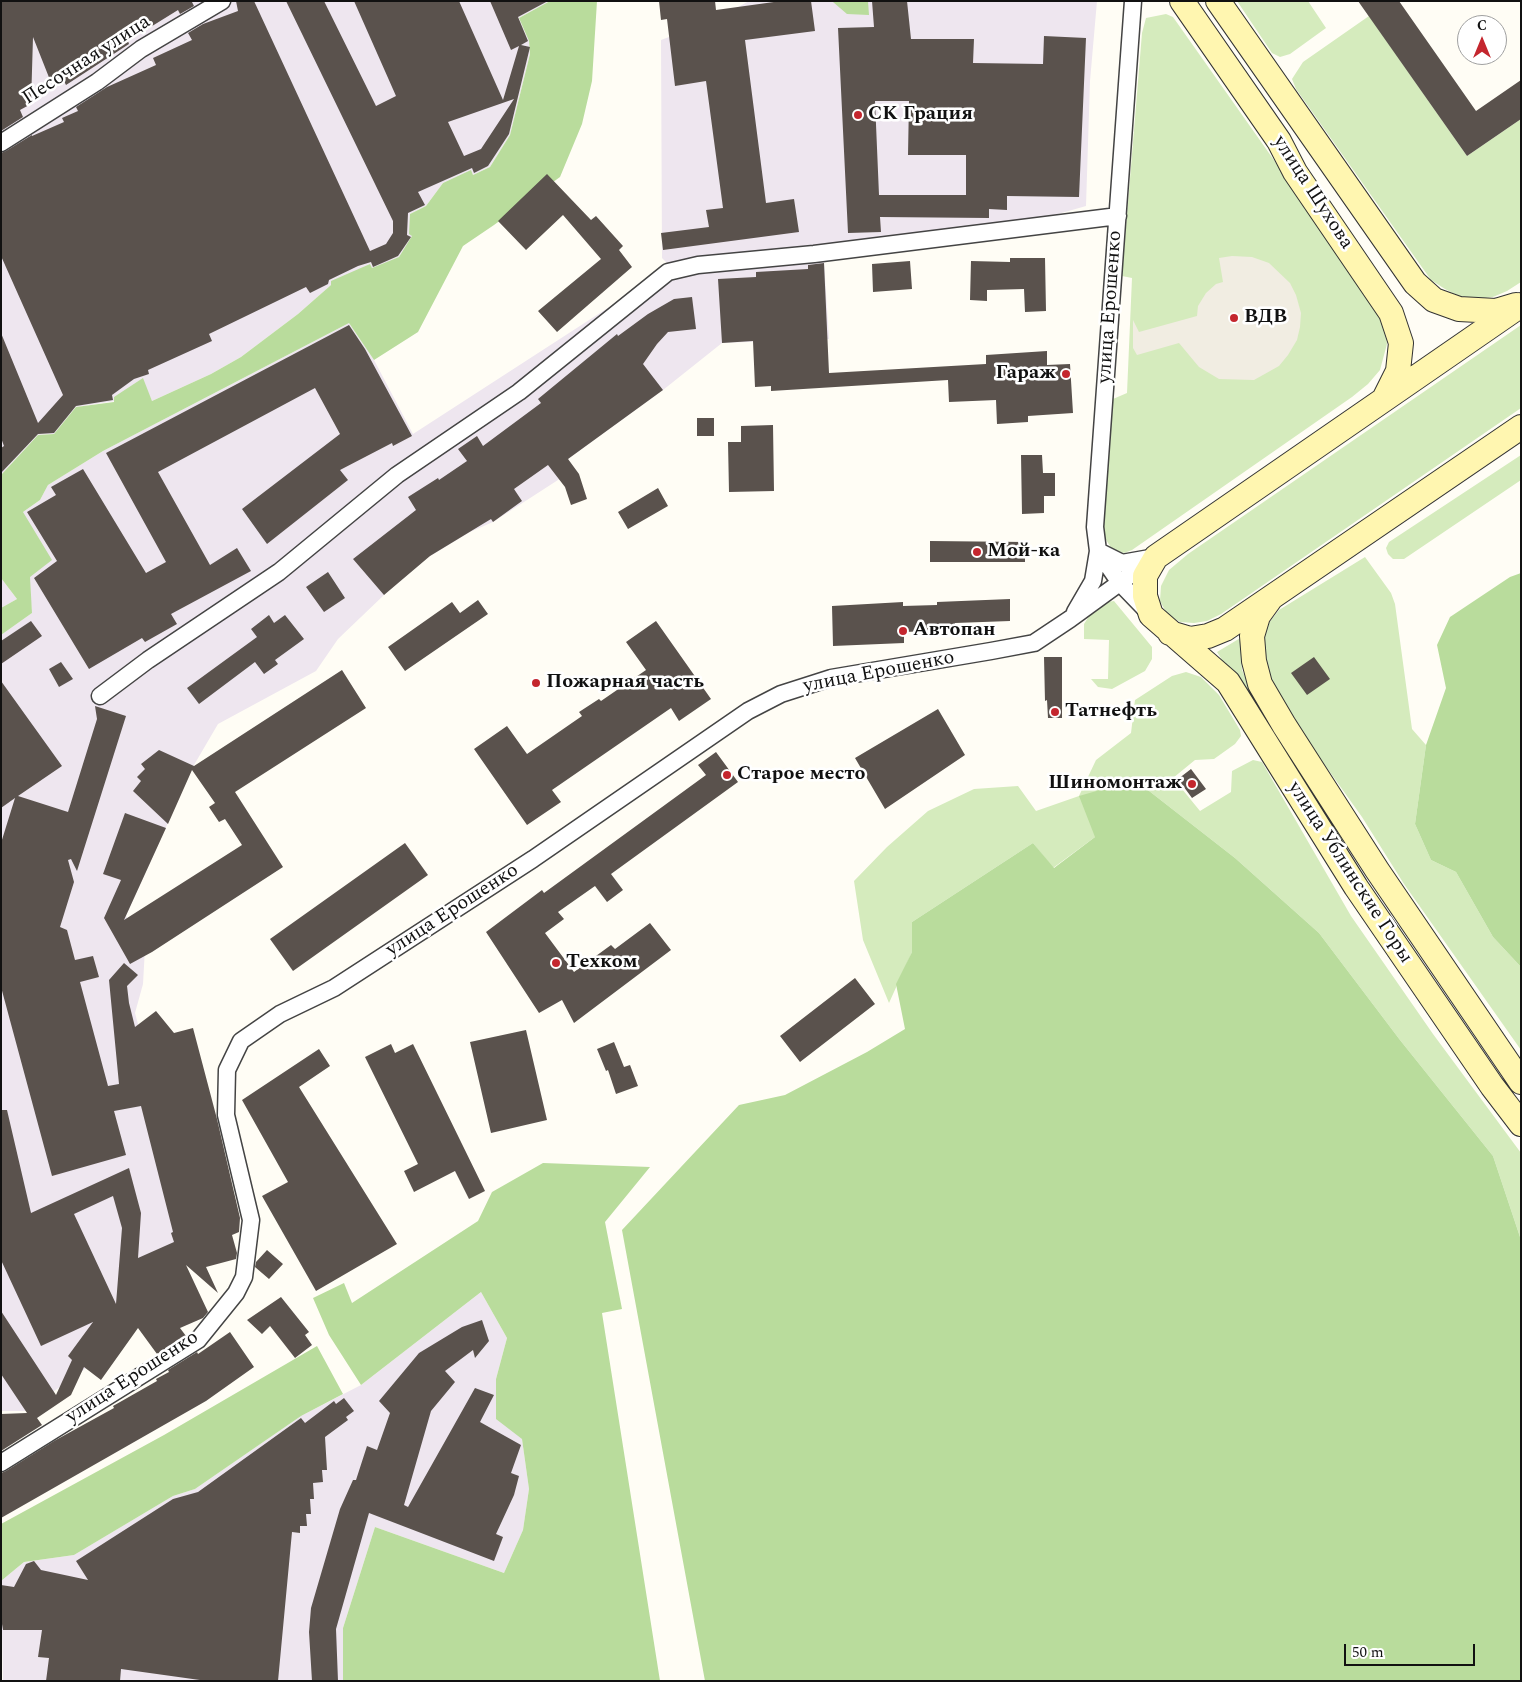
<!DOCTYPE html>
<html>
<head>
<meta charset="utf-8">
<style>
	body { margin:0 }
	#map { position:relative; width:1522px; height:1682px; overflow:hidden; background:#fffdf5; font-family:Spectral,serif }
	canvas { display:block }
	.frame { position:absolute; inset:0; border:2px solid #111; pointer-events:none }
	.north { position:absolute; left:1457px; top:15px; width:50px; height:50px; box-sizing:border-box; background:#fff; border:1px solid #a0a0a0; border-radius:50%; rotate:0deg; font-size:14px; font-weight:700; line-height:20px; text-align:center; color:#111 }
	.north::after { content:''; display:block; margin:auto; width:18px; height:22px; background:#c4262e; clip-path:polygon(50% 0,100% 100%,50% 72%,0 100%) }
	.scale { position:absolute; left:1344px; top:1644px; width:131px; height:22px; box-sizing:border-box; border:2px solid #111; border-top:0; padding-left:6px; font-size:15px; line-height:18px; white-space:nowrap; color:#111; -webkit-text-stroke:4px #fff; paint-order:stroke }
</style>
</head>
<body>
<div id="map">
<canvas width="1522" height="1682"></canvas>
<div class="frame"></div>
<div class="north">С</div>
<div class="scale">50 m</div>
</div>
<script>
const ctx = document.querySelector('canvas').getContext('2d');
ctx.lineJoin = 'round';
function fill(path, color) { ctx.fillStyle = color; ctx.fill(path, 'evenodd'); }
const poly = rows => new Path2D(rows.map(r => 'M' + r).join(''));
function trace(path, color, width, dash) { ctx.strokeStyle = color; ctx.lineWidth = width; ctx.lineCap = dash ? 'butt' : 'round'; ctx.setLineDash(dash || []); ctx.stroke(path); }
function write(font, color, halo, rows, align = 'center') {
  ctx.font = font + ' Spectral,serif'; ctx.lineWidth = 5; ctx.setLineDash([]); ctx.textBaseline = 'middle'; ctx.strokeStyle = halo; ctx.fillStyle = color; for (const [text, x, y, turn = 0] of rows) {
    ctx.save(); ctx.translate(x, y); ctx.rotate((+turn || 0) * Math.PI / 180); ctx.textAlign = isNaN(turn) ? turn : align; if (halo) ctx.strokeText(text, 0, 0); ctx.fillText(text, 0, 0); ctx.restore();
  }
}
fill(poly([
	[1,1,550,1,519,18,529,41,530,54,510,135,490,167,473,175,471,171,443,183,426,206,410,214,413,236,399,257,372,269,370,264,331,285,298,314,241,357,211,374,152,401,142,379,115,401,76,407,54,434,38,435,1,475],
	[749,1,1097,1,1090,81,1086,206,1023,224,834,246,824,261,829,339,722,343,663,390,568,459,575,469,493,522,470,532,427,558,384,595,338,639,316,671,218,724,194,765,126,916,145,948,143,984,135,1013,199,1250,85,1369,26,1411,1,1411,1,635,32,613,23,512,40,500,48,485,103,451,349,323,374,360,413,434,671,267,662,258,661,40,717,19],
	[1,578,17,599,1,608],
	[481,1292,507,1338,496,1379,522,1439,529,1489,523,1530,504,1573,375,1527,343,1628,343,1681,3,1681,1,1581,24,1562,74,1555,173,1496,195,1489,301,1416,361,1385]
]), '#eee6ef');
fill(poly([
	[1237,1,1308,1,1326,28,1290,54,1280,57,1272,53],
	[1166,14,1173,17,1362,285,1381,316,1386,330,1387,344,1380,370,1368,384,1352,397,1132,550,1124,553,1111,548,1104,536,1104,516,1113,399,1127,393,1132,278,1122,276,1142,33,1146,18],
	[1369,16,1467,156,1521,119,1521,282,1507,291,1493,297,1477,299,1460,297,1445,289,1431,280,1296,89,1292,79,1303,62],
	[1521,325,1521,408,1221,614,1207,621,1194,623,1180,622,1167,614,1160,601,1161,586,1169,570,1188,554],
	[1521,455,1521,480,1404,559,1393,559,1388,554,1386,548,1389,542],
	[1365,557,1391,593,1395,604,1412,729,1426,745,1415,824,1431,860,1456,872,1493,937,1521,967,1521,1050,1404,884,1362,817,1287,712,1272,685,1267,669,1264,647,1265,634,1268,624,1279,610],
	[1114,601,1152,647,1152,659,1145,671,1112,689,1098,687,1091,679,1108,679,1109,640,1084,639,1084,624,1091,613,1101,603],
	[1242,637,1241,658,1242,670,1248,684,1346,838,1338,844,1217,652],
	[1186,672,1201,677,1219,695,1240,730,1241,736,1235,744,1214,759,1195,760,1173,778,1200,811,1231,792,1232,771,1253,760,1262,762,1351,916,1433,1034,1521,1153,1521,1240,1493,1156,1400,1040,1319,933,1235,858,1135,780,1095,837,1053,868,1033,843,912,922,912,952,889,1003,863,940,854,881,887,847,928,811,974,789,1018,786,1036,811,1079,796,1096,760,1131,733,1135,700,1172,676]
]), '#d5ebbd');
fill(poly([
	[550,1,597,1,592,81,582,124,560,177,494,225,463,246,418,332,374,360,349,323,103,451,48,485,40,500,23,512,52,560,30,577,32,613,1,635,1,608,17,599,1,578,1,475,38,435,54,434,76,407,114,402,114,397,143,378,152,401,211,374,241,357,298,314,331,285,331,281,370,264,372,268,399,257,412,236,409,234,410,214,426,206,443,183,471,170,473,175,490,167,510,135,530,54,529,41,519,18],
	[805,1,868,1,869,15,847,14,833,2],
	[1521,573,1521,967,1493,937,1456,872,1431,860,1415,824,1426,745,1446,688,1437,645,1450,617,1510,577],
	[1135,780,1235,858,1319,933,1400,1040,1493,1156,1521,1240,1521,1681,705,1681,622,1230,739,1105,785,1095,867,1052,905,1029,896,984,912,952,912,922,1033,843,1054,868,1095,837,1079,796],
	[543,1163,650,1167,605,1222,622,1309,602,1313,660,1681,343,1681,343,1628,375,1527,504,1573,523,1530,529,1489,522,1439,496,1419,496,1379,507,1338,481,1292,361,1385,329,1335,313,1298,344,1283,352,1303,478,1221,492,1192],
	[317,1346,343,1394,301,1416,195,1489,173,1496,74,1555,24,1562,1,1581,1,1524,164,1435]
]), '#b9dc9c');
fill(poly([
	[1232,256,1252,257,1269,263,1290,283,1296,295,1301,313,1300,327,1297,340,1288,355,1279,366,1254,380,1219,379,1199,367,1179,343,1137,355,1133,348,1133,320,1139,332,1197,316,1198,306,1206,293,1216,284,1223,282,1219,258]
]), '#f1ede2');
fill(poly([
	[1,1,193,1,192,2,194,6,180,14,178,10,128,41,129,44,66,85,64,81,52,85,33,37,31,104,20,110,23,117,1,131],
	[236,1,254,1,370,251,386,244,393,233,393,221,286,1,324,1,376,106,396,96,354,1,459,1,503,100,519,46,511,50,490,1,548,1,518,17,528,41,521,45,530,47,509,134,488,166,474,173,472,168,418,192,425,205,408,213,407,235,411,237,398,256,373,267,371,262,358,266,329,280,328,284,310,293,306,287,209,334,212,341,148,370,149,374,134,379,112,395,113,400,76,406,54,433,38,434,1,473,1,448,4,446,1,438,1,333,38,423,63,395,1,256,1,153,6,151,32,135,32,136,64,122,62,118,78,111,76,107,107,87,156,65,153,58,192,40,188,33,203,24,238,11],
	[514,99,481,149,464,156,448,122],
	[659,1,715,1,716,10,781,1,811,1,815,31,745,40,766,203,794,199,799,232,663,250,661,233,709,227,706,210,723,208,706,81,675,86,667,19,661,20],
	[872,1,907,1,911,39,974,39,973,63,1043,64,1044,36,1086,38,1079,197,1007,196,1007,210,989,209,989,218,880,217,881,232,848,233,838,28,874,27],
	[875,101,909,101,908,155,966,155,966,195,879,195],
	[1358,1,1399,1,1476,111,1521,80,1521,119,1467,156],
	[547,174,591,220,596,216,623,246,619,250,632,267,557,332,538,311,601,259,563,215,526,250,498,221],
	[1010,258,1045,258,1046,311,1025,312,1024,289,987,290,987,301,970,300,971,261,1010,262],
	[910,261,912,289,873,292,872,264],
	[824,263,829,373,986,364,986,355,1047,351,1047,365,1070,364,1073,413,1028,416,1028,422,997,424,996,400,949,402,948,380,771,391,771,386,755,387,753,341,722,343,718,279,756,277,756,272,808,269,808,265],
	[692,297,696,329,668,332,657,344,643,364,663,390,568,459,579,474,587,499,571,505,565,487,548,465,514,489,522,501,493,522,491,519,430,556,384,595,353,559,416,510,408,497,438,478,439,480,467,461,458,449,477,436,483,446,541,403,538,399,617,334,618,336,648,314,674,299],
	[349,325,365,349,412,436,393,446,392,443,340,470,348,480,267,544,242,509,340,434,315,388,158,472,210,565,237,548,251,571,171,614,177,624,145,642,142,638,89,669,34,578,57,561,27,512,56,495,51,487,83,469,146,573,166,562,106,453],
	[697,418,714,418,714,436,697,436],
	[773,425,774,491,729,492,728,442,741,442,741,426],
	[1021,455,1042,455,1043,473,1055,473,1055,496,1044,496,1044,513,1022,514],
	[658,488,668,506,628,529,618,512],
	[930,541,1025,542,1025,562,930,562],
	[328,572,345,598,324,612,306,587],
	[1010,599,1010,621,955,623,955,630,904,632,904,643,833,646,832,606,903,602,903,606,937,605,937,602],
	[478,600,488,614,405,671,388,647,452,602,460,613],
	[269,615,274,623,285,615,304,639,275,660,278,664,264,674,255,662,199,704,187,688,257,637,251,629],
	[31,621,42,636,1,664,1,641],
	[656,621,711,699,679,721,671,708,552,790,561,802,527,825,474,749,507,726,527,754,582,716,579,712,599,699,601,701,646,670,626,642],
	[1044,657,1062,657,1062,718,1048,718,1047,700,1045,701],
	[1314,657,1330,679,1307,695,1291,673],
	[61,662,73,679,59,687,49,669],
	[342,670,366,708,235,792,283,867,152,952,130,964,104,918,121,880,103,874,125,813,166,828,124,920,242,845,225,819,219,822,209,807,215,803,192,770,168,824,133,791,141,781,137,777,145,769,141,764,159,750,194,766],
	[1,681,62,766,18,796,68,812,97,719,95,706,126,716,77,871,71,859,68,860,74,882,60,927,67,930,75,960,93,956,99,977,80,982,108,1086,119,1084,109,980,124,963,138,975,127,986,129,1003,135,1027,156,1011,174,1033,193,1028,217,1119,240,1218,239,1232,232,1235,237,1253,236,1259,206,1267,218,1293,186,1265,208,1312,203,1318,180,1328,186,1336,157,1354,138,1328,101,1380,84,1367,71,1395,37,1418,42,1425,1,1451,1,1414,27,1413,1,1374,1,1311,56,1395,72,1360,68,1356,93,1322,41,1346,1,1260,1,1110,7,1110,31,1213,129,1168,141,1213,138,1258,174,1242,171,1233,173,1232,141,1106,114,1111,126,1155,52,1176,1,987,1,843,15,798,1,808],
	[113,1196,122,1228,116,1304,74,1214],
	[938,709,965,755,885,809,855,758],
	[716,752,738,782,611,874,623,890,607,902,595,886,558,912,564,919,545,933,574,972,611,945,615,949,650,923,671,950,574,1023,562,1000,539,1013,486,932,542,890,544,893,706,775,698,765],
	[1191,769,1206,789,1192,798,1178,779],
	[405,843,428,875,293,971,270,939],
	[855,978,875,1004,800,1062,780,1036],
	[526,1030,547,1120,491,1133,470,1042],
	[614,1042,624,1067,630,1065,638,1086,616,1094,608,1070,606,1071,597,1049],
	[391,1044,395,1053,413,1044,485,1191,469,1199,455,1171,414,1192,404,1171,418,1164,365,1057],
	[319,1049,330,1066,299,1087,397,1244,316,1291,262,1196,288,1182,242,1100],
	[267,1250,283,1264,269,1279,255,1267,256,1262],
	[281,1297,309,1332,305,1335,312,1345,295,1358,270,1326,262,1334,247,1320],
	[482,1320,489,1341,475,1358,473,1350,445,1371,455,1382,431,1411,404,1505,408,1507,475,1388,494,1395,480,1422,521,1445,511,1473,519,1476,514,1495,496,1534,503,1537,494,1561,369,1513,336,1629,338,1681,312,1681,309,1632,311,1608,340,1509,353,1480,356,1480,367,1446,377,1450,390,1413,379,1401,419,1353,462,1327],
	[230,1332,254,1367,206,1401,1,1518,1,1473,6,1471,54,1441,114,1408,113,1406,157,1381,156,1379,169,1372,168,1370,197,1352,198,1354],
	[344,1398,354,1411,346,1417,348,1420,325,1437,327,1470,322,1470,323,1482,313,1483,314,1499,310,1499,311,1514,306,1514,307,1526,300,1526,300,1533,292,1532,278,1681,207,1681,121,1669,120,1681,46,1681,49,1658,38,1657,42,1630,3,1630,1,1618,1,1585,14,1587,26,1564,34,1561,41,1570,88,1580,76,1561,173,1499,198,1492,301,1418,305,1423,334,1401,336,1404]
]), '#5a524d');
const street = poly([
	[1,143,97,82,141,49,222,1],
	[1098,551,1120,583,1149,613],
	[1100,552,1122,563,1150,558],
	[1075,612,1093,581,1098,551,1095,527,1133,1],
	[100,696,148,660,279,572,397,475,519,392,668,272,698,265,814,254,1118,216],
	[1,1463,198,1340,236,1293,244,1277,251,1220,226,1115,227,1070,241,1041,280,1014,334,988,533,859,748,711,781,694,831,678,991,651,1034,643,1070,619,1151,560]
]);
const secondary = poly([
	[1182,1,1279,141,1295,172,1391,313,1401,343,1398,371,1385,397],
	[1218,1,1415,283,1434,300,1459,309,1496,311,1516,305],
	[1521,305,1156,557,1145,576,1145,596,1151,615,1228,682,1356,887,1492,1086,1521,1124],
	[1271,598,1258,616,1252,636,1254,661,1260,684,1284,725,1377,870,1521,1082],
	[1170,633,1190,639,1208,636,1225,629,1521,427]
]);
trace(street, '#444', 19);
trace(secondary, '#333', 26);
trace(street, '#fff', 16);
trace(secondary, '#fff6b0', 24);
for (const [x, y, r, color] of [
	[858,115,5,"#c4262e"],
	[1234,318,5,"#c4262e"],
	[1066,374,5,"#c4262e"],
	[977,552,5,"#c4262e"],
	[903,631,5,"#c4262e"],
	[536,683,5,"#c4262e"],
	[1055,712,5,"#c4262e"],
	[727,775,5,"#c4262e"],
	[1192,784,5,"#c4262e"],
	[556,963,5,"#c4262e"]
]) { const dot = new Path2D(); dot.arc(x, y, r, 0, 2 * Math.PI); ctx.fillStyle = color; ctx.fill(dot); trace(dot, '#fff', 2); }
write('20px', '#111', '#fff', [
	["Песочная улица",87,61,-33],
	["улица Шухова",1312,193,57],
	["улица Ерошенко",1111,307,-86],
	["улица Ерошенко",879,673,-11],
	["улица Ублинские Горы",1349,873,57],
	["улица Ерошенко",453,911,-33],
	["улица Ерошенко",133,1378,-33]
]);
write('bold 20px', '#111', '#fff', [
	["СК Грация",868,115],
	["ВДВ",1244,318],
	["Гараж",1056,374,"right"],
	["Мой-ка",987,552],
	["Автопан",913,631],
	["Пожарная часть",546,683],
	["Татнефть",1065,712],
	["Старое место",737,775],
	["Шиномонтаж",1182,784,"right"],
	["Техком",566,963]
], 'left');
</script>
</body>
</html>
